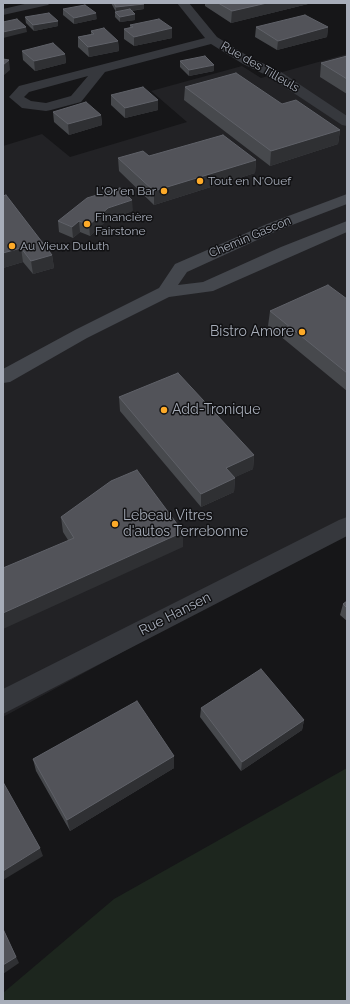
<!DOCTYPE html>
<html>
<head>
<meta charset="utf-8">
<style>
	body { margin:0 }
	#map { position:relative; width:350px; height:1004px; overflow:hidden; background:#161618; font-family:Raleway,sans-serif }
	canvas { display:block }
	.frame { position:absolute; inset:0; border:4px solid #a7adb9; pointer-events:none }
</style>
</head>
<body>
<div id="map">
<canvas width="350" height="1004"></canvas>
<div class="frame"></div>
</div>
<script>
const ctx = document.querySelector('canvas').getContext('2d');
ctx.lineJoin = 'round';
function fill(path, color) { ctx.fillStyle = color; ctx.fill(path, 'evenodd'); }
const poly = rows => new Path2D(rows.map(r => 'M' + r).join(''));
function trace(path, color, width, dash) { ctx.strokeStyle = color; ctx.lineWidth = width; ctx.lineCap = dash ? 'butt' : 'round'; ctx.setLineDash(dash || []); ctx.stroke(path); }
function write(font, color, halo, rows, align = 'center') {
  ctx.font = font + ' Raleway,sans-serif'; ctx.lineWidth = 3; ctx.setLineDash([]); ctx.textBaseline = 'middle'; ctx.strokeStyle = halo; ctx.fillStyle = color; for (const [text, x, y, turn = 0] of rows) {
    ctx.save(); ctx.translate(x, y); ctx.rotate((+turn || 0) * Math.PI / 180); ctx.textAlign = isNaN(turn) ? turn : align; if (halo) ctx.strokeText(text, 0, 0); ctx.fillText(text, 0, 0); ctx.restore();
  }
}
fill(poly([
	[347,54,347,530,3,717,3,146,42,134,70,157,187,122,151,91,242,66,261,78]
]), '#222225');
fill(poly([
	[347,768,347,1001,3,1001,3,993,114,899]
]), '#1d261e');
fill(poly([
	[29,3,50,3,48,5,3,15,3,9,29,3],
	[177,3,189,3,217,37,251,58,278,70,347,116,347,126,342,125,268,76,243,64,211,44,105,72,81,102,51,110,46,111,22,108,9,97,19,86,205,38,177,3],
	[88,76,71,96,46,103,31,101,24,97,29,92,88,76],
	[347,517,347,536,3,714,3,689,339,520,347,517]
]), '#36383d');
fill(poly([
	[347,194,347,204,279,230,187,272,178,285,203,282,281,247,347,221,347,232,213,291,169,297,87,338,10,382,3,383,3,369,75,330,159,288,175,264,267,224,347,194]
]), '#44474d');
fill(poly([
	[111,3,144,3,144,9,131,11,135,20,120,22,115,17,115,12,116,12],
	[205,3,312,3,231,23,205,6],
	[63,9,97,19,74,24,63,15],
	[25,17,58,21,58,26,34,31,26,23],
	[130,25,172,38,134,46,124,39,124,29,130,28],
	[256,27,328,27,327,37,277,50,255,37],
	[91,31,118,41,119,51,89,57,78,47,78,37,91,34],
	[22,51,65,54,66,63,35,71,23,60],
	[347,56,347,94,320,77,321,63],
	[180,61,214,71,189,76,180,67],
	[185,87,340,130,338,144,270,166,184,100],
	[111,95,158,100,158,110,125,118,111,105],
	[53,112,101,115,102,125,69,135,54,122],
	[149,156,256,160,255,173,154,205,119,171,118,158],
	[3,196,52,255,54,268,33,274,23,262,3,268],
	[133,211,108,219,90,236,80,232,73,238,59,232,58,221],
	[347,299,347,391,268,326,270,311],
	[119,397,254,455,253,469,235,477,234,492,201,507,120,411],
	[61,517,183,532,183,547,68,540,63,532],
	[347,601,347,621,340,615,343,604],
	[201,708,304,720,302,730,241,771,200,717],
	[174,756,174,768,70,831,36,771,33,759]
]), '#47494d');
fill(poly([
	[267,3,312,3,231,23,232,11],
	[144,4,144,9,116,12,116,7],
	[96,13,97,19,74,24,74,18],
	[135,14,135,20,120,22,120,17],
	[58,21,58,26,34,31,33,25],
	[26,27,27,32,3,38,3,32],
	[328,27,327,37,277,50,278,41],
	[172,28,172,38,134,46,134,37],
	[118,41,119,51,89,57,88,47],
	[65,54,66,63,35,71,34,61],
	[9,60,10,70,3,76,3,65],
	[214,65,214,71,189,76,189,70],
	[158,100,158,110,125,118,125,108],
	[101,115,102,125,69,135,68,124],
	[340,130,338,144,270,166,271,151],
	[256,160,255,173,154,205,154,191],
	[132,200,133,211,108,219,90,236,89,225,108,208],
	[79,221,80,232,73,238,72,227],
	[21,248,23,262,3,268,3,253],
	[52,255,54,268,33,274,31,261],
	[254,455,253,469,225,482,226,468],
	[235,478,234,492,201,507,201,494],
	[183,532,183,547,3,629,3,613],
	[304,720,302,730,241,771,242,762],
	[174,756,174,768,70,831,67,820],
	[40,848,43,856,3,880,3,871],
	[3,928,19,963,3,974]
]), '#2f3033');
const building = poly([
	[114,3,144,3,144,4,116,7,114,3],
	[218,3,267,3,232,11,218,3],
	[85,5,96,13,74,18,63,9,85,5],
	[130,9,135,14,120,17,115,12,130,9],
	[49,13,58,21,33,25,25,17,49,13],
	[305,15,328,27,278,41,256,27,305,15],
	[17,19,26,27,3,32,3,22,17,19],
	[159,19,172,28,134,37,124,29,133,27,130,25,159,19],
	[104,28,118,41,88,47,78,37,94,34,91,31,104,28],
	[53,43,65,54,34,61,22,51,53,43],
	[205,56,214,65,189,70,180,61,205,56],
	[347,56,347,79,321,63,347,56],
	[3,59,9,60,3,65,3,59],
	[236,73,282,104,296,100,340,130,271,151,185,87,236,73],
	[143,87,158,100,125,108,111,95,143,87],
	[86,102,101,115,68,124,53,112,86,102],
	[223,135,256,160,154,191,118,158,143,151,149,156,223,135],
	[120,188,132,200,108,208,89,225,79,221,72,227,58,221,87,198,120,188],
	[6,195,52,255,31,261,21,248,3,253,3,196,6,195],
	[328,285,347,299,347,373,270,311,328,285],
	[178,373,254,455,226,468,235,478,201,494,119,397,178,373],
	[137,470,183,532,3,613,3,568,74,538,61,517,111,481,137,470],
	[347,601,347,608,343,604,347,601],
	[261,669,304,720,242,762,201,708,261,669],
	[137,701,174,756,67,820,33,759,137,701],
	[3,782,40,848,3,871,3,782],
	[3,929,16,957,3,965,3,929]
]);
fill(building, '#525359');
trace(building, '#5f6168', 1);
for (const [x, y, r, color] of [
	[200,181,4,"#fdaa28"],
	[164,191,4,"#fdaa28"],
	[87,224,4,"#fdaa28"],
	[12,246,4,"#fdaa28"],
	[302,332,4,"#fdaa28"],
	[164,410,4,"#fdaa28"],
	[115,524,4,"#fdaa28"]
]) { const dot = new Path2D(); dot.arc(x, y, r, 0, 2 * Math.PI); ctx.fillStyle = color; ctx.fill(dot); trace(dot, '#111113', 1.5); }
write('12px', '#a7adb9', '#111113', [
	["Rue des Tilleuls",260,67,30],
	["Chemin Gascon",250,237,-23]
]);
write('12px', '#a7adb9', '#111113', [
	["Tout en N'Ouef",208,181],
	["L'Or en Bar",156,191,"right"],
	["Financière",95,217],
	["Fairstone",95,231],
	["Au Vieux Duluth",20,246]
], 'left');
write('14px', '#a7adb9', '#111113', [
	["Bistro Amore",294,332,"right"],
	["Add-Tronique",172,410],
	["Lebeau Vitres",123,516],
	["d'autos Terrebonne",123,532]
], 'left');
write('14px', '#a7adb9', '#111113', [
	["Rue Hansen",175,614,-27]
]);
</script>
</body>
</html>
